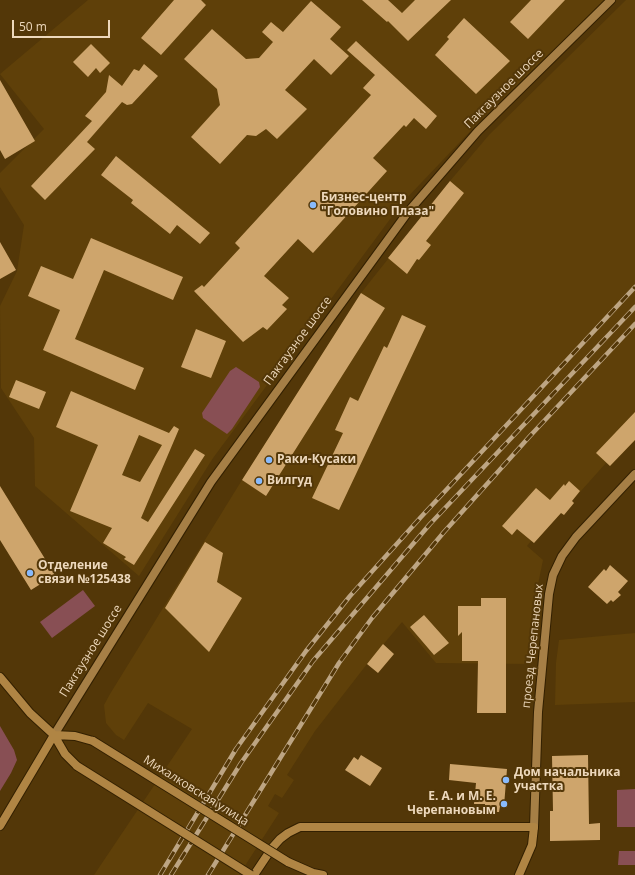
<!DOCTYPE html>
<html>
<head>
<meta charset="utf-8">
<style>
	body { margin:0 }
	#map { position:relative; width:635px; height:875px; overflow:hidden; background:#533708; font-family:"Open Sans",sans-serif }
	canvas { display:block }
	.scale { position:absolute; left:12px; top:20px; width:98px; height:18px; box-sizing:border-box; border:2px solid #edd8bc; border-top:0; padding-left:5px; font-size:12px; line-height:14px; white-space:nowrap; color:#edd8bc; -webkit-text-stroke:3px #533708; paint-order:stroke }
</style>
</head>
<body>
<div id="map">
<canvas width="635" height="875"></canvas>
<div class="scale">50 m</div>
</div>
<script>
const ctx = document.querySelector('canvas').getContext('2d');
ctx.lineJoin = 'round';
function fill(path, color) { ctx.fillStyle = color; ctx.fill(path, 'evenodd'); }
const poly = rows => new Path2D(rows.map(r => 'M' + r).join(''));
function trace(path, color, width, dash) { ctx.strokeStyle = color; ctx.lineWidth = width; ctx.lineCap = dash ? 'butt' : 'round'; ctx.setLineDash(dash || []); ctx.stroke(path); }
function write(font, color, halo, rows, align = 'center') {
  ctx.font = font + ' "Open Sans",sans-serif'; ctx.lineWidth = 4; ctx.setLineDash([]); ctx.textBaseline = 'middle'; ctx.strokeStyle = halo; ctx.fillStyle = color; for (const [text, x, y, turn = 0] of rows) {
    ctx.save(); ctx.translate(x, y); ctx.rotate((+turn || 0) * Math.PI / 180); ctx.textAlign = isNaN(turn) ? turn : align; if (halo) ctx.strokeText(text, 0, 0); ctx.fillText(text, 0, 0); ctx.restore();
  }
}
fill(poly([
	[88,0,605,0,480,121,402,203,213,458,139,576,35,486,34,438,1,388,0,306,17,271,24,225,0,187,0,173,44,129,0,74],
	[626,0,635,0,635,440,610,466,606,463,572,501,574,503,564,515,561,513,534,543,531,541,527,546,543,560,536,594,531,664,436,663,402,622,367,664,315,731,287,775,294,780,282,798,275,794,268,806,279,813,239,875,94,875,192,729,148,703,124,740,116,735,106,723,104,705,110,694,242,480,361,293,450,181,489,135],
	[635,633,635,702,555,705,556,663,559,640]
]), '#5f4009');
fill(poly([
	[236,367,259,382,260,387,232,429,227,434,203,418,202,413,230,371],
	[83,590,95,606,52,638,40,622],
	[0,726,14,750,17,760,11,773,0,791],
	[635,789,635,827,617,827,617,790],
	[619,851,635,851,635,865,618,865]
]), '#884f54');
fill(poly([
	[174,0,201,0,206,5,161,55,141,38],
	[362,0,388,0,402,13,415,0,451,0,408,41,388,21,387,22],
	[531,0,565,0,528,39,510,22],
	[311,1,341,27,330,39,349,56,331,75,314,59,285,90,307,109,277,139,266,129,256,136,247,135,220,164,191,137,220,105,217,89,184,59,212,29,246,59,259,58,273,42,262,32,271,22,283,32],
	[464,18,510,61,476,94,435,55,449,39,447,37],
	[356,41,437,116,426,129,414,118,406,127,404,125,373,158,387,171,313,253,298,239,264,276,289,298,282,305,287,309,267,330,263,327,243,342,194,291,202,285,204,287,240,248,235,243,371,95,363,88,375,75,347,50],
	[91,44,110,63,100,73,96,68,88,77,73,62],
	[144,64,158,76,132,104,127,105,122,102,87,142,95,149,45,200,31,186,92,121,85,116,106,92,109,75,122,86,134,69,139,71],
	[0,80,35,141,5,159,0,150],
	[116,156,210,233,200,244,177,225,170,234,131,203,133,200,101,175],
	[450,181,464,193,426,241,431,245,419,260,417,259,407,274,388,258],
	[91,238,183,277,173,300,104,270,75,339,144,368,135,390,43,350,60,310,28,296,41,266,73,279],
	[0,242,16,270,0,279],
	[361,293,385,308,266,496,242,480],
	[402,315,426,326,339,510,312,498,343,433,335,430,350,397,358,401,384,346,387,348],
	[196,329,226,341,211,378,181,367],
	[16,380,46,392,39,409,9,397],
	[71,391,169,433,174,426,179,429,141,518,148,522,195,449,205,455,134,565,124,559,126,557,103,543,112,528,70,511,98,445,56,427],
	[139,435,162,445,140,482,122,475],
	[635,412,635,440,610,466,596,453],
	[569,481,580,491,572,501,574,503,564,515,561,513,534,543,517,529,512,535,502,526,536,488,550,500,564,484,565,486],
	[0,486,55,575,31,590,0,540],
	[205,542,223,553,217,582,242,598,209,652,165,608],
	[610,565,628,581,618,592,621,595,613,602,611,600,607,604,588,587,604,569,606,571],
	[481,598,506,598,506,713,477,713,478,661,462,661,462,632,458,636,458,606,481,606],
	[424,615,449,643,434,655,410,627],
	[383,644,394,654,378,673,367,664],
	[361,755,382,768,370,786,345,770,354,757,358,760],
	[588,755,589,824,600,823,600,840,550,841,550,811,553,811,552,756],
	[450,764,507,769,504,806,500,806,499,812,485,812,485,804,474,804,476,783,449,780]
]), '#cea56c');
const street = poly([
	[54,735,211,482,408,212,478,131,611,0],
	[534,827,538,712,549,594,553,575,562,556,576,537,635,474]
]);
const secondary = poly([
	[0,677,30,713,54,735,65,754,77,766],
	[54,735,75,736,93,741],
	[0,826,54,735],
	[288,862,313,873,323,875],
	[254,875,272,848,280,839,288,833,300,827,534,827,532,845,519,875]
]);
trace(street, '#332001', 10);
trace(secondary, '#332001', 10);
trace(street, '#a67f46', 8);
trace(secondary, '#b08544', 8);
const rail = poly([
	[160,875,236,749,306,651,350,596,421,517,635,287],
	[171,875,241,763,313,661,430,524,635,307],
	[208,875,339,663,372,618,444,532,530,436,635,324]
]);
trace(rail, '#bda583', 4.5);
trace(rail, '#533708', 3, [9]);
const secondaryBridge = poly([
	[93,741,288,862],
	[77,766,251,875]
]);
trace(secondaryBridge, '#332001', 10, []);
trace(secondaryBridge, '#b08544', 8);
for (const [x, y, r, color] of [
	[313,205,4,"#88bafc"],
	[269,460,4,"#88bafc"],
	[259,481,4,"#88bafc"],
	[30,573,4,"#88bafc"],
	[506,780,4,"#88bafc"],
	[504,804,4,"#88bafc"]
]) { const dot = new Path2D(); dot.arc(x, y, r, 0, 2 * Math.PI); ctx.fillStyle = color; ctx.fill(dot); trace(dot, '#533708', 1.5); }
write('12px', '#edd8bc', '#533708', [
	["Пакгаузное шоссе",504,89,-45],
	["Пакгаузное шоссе",298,341,-54],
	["проезд Черепановых",533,646,-84],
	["Пакгаузное шоссе",91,651,-58],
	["Михалковская улица",196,791,32]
]);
write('bold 12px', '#edd8bc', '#533708', [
	["Бизнес-центр",321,198],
	["\"Головино Плаза\"",321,212],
	["Раки-Кусаки",277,460],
	["Вилгуд",267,481],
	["Отделение",38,566],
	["связи №125438",38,580],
	["Дом начальника",514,773],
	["участка",514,787],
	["Е. А. и М. Е.",496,797,"right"],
	["Черепановым",496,811,"right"]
], 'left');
</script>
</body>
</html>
